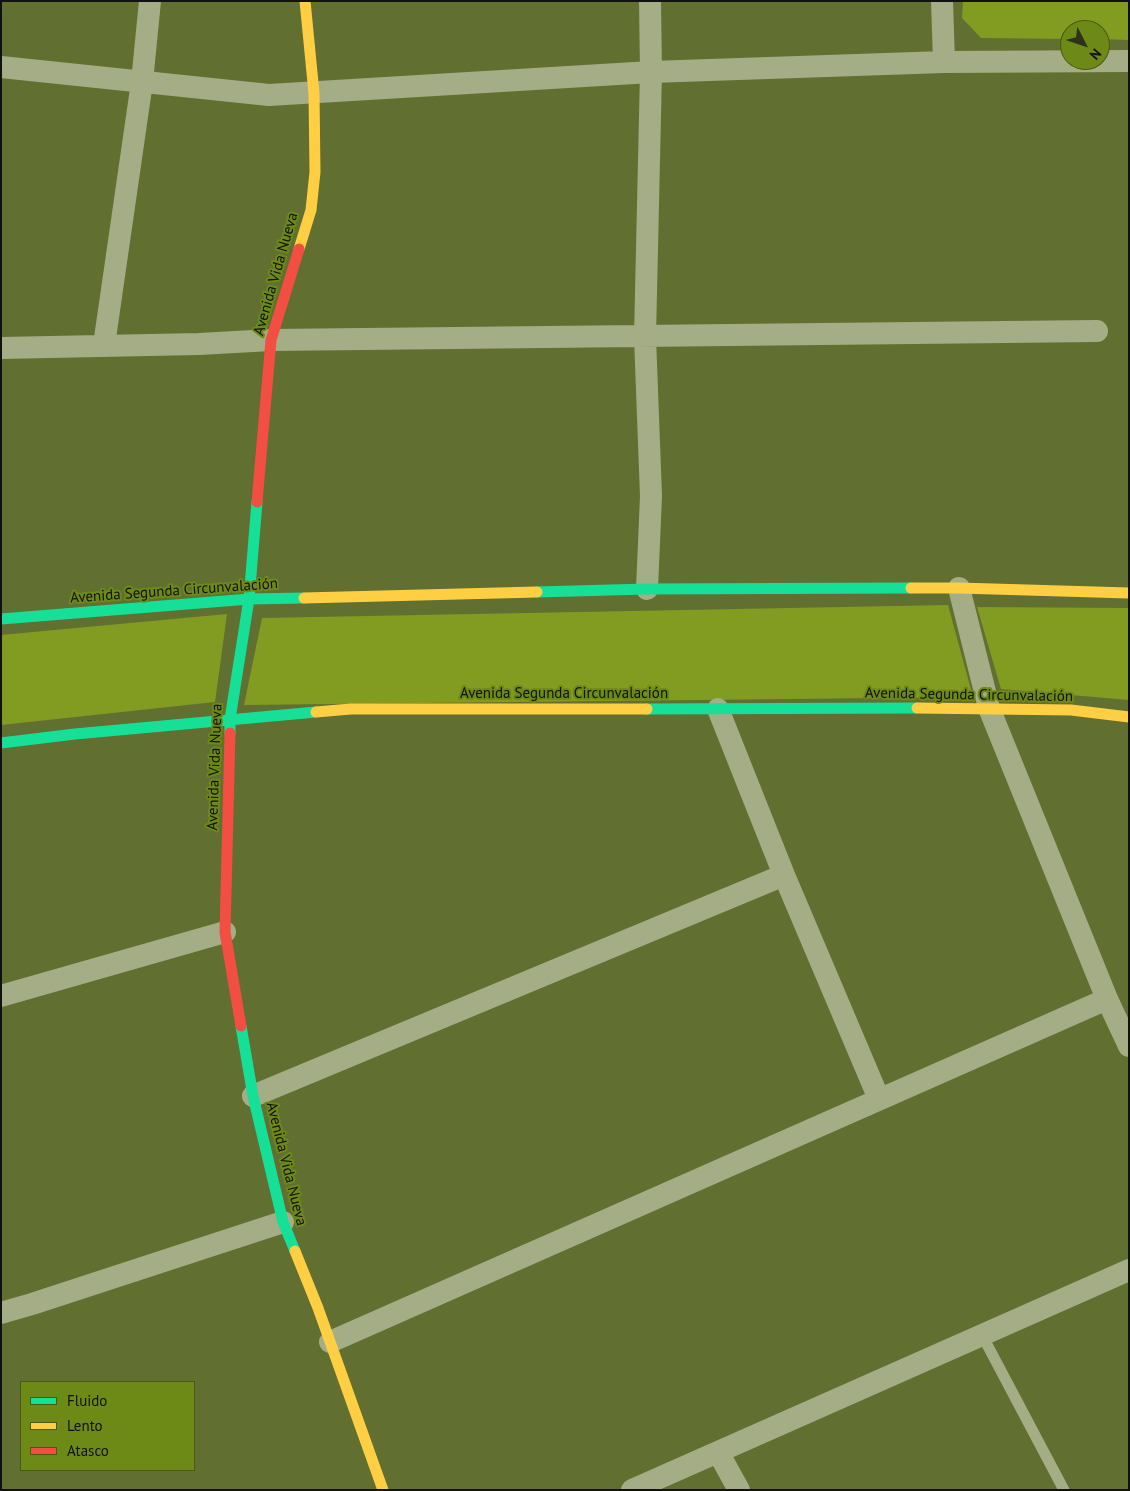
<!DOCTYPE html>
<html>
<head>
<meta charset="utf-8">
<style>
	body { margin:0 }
	#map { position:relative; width:1130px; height:1491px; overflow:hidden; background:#616f31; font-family:"PT Sans",sans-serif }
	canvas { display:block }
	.frame { position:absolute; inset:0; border:2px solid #111; pointer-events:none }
	.legend { position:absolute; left:20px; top:1381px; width:175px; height:90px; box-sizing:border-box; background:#6e8a16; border:1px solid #495a14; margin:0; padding:6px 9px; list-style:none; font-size:15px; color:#111 }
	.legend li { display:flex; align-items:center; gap:10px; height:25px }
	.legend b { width:25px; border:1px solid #495a14 }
	.north { position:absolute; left:1060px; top:20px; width:50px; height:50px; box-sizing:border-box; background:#6e8a16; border:1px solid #495a14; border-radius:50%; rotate:131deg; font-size:14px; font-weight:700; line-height:20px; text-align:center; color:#111 }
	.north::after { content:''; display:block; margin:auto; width:18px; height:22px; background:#2d321c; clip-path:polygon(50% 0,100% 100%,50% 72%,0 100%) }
</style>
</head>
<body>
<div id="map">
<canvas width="1130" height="1491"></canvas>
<div class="frame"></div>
<ul class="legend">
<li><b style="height:6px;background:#16e098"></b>Fluido</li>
<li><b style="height:6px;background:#ffcf43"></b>Lento</li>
<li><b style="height:6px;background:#f24e42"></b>Atasco</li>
</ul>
<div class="north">N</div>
</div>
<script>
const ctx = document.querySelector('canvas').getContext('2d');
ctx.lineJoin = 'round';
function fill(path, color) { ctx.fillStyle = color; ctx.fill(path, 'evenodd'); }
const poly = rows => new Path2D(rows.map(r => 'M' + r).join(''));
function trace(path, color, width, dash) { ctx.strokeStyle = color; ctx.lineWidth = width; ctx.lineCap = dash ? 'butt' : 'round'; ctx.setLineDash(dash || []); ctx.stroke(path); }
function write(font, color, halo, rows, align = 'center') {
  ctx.font = font + ' "PT Sans",sans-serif'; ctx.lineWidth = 4; ctx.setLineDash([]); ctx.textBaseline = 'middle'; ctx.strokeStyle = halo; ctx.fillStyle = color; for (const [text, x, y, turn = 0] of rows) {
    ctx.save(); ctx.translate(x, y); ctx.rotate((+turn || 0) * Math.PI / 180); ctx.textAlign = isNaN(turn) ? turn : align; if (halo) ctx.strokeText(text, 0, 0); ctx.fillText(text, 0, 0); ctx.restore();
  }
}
fill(poly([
	[963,1,1129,1,1129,40,1100,39,1100,30,1070,30,1070,39,981,38,962,18],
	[948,605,973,697,244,705,262,618],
	[977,607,1129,608,1129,700,1001,689],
	[227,614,215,702,1,725,1,635]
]), '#819c21');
trace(poly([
	[982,1335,1064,1490]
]), '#a4ad85', 11);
trace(poly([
	[942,1,944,62],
	[1,67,269,95,651,72,944,62,1129,61],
	[104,345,142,82,150,1],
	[1,348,199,344,271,340,1097,331],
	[959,588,989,708,1107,999,1129,1046],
	[647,589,651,496,645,337,651,72,650,1],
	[718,709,784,875,879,1099],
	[1,996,225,932],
	[253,1096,784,875],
	[1,1313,32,1304,283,1222],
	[330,1342,1107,999],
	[718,1452,739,1490],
	[632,1490,1129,1270]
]), '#a4ad85', 22);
trace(poly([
	[537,592,647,589,911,588],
	[1,619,249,599,304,598],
	[647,709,917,708],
	[230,733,230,719,249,599,257,502],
	[1,743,75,734,316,712],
	[241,1026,253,1096,283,1222,295,1251]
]), '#16e098', 11);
trace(poly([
	[299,249,311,210,315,172,314,93,305,1],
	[911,588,959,588,1129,593],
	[304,598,537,592],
	[917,708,1071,710,1129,717],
	[316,712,351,709,647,709],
	[295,1251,318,1308,383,1490]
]), '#ffcf43', 11);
trace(poly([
	[257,502,271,340,299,249],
	[230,733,225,932,241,1026]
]), '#f24e42', 11);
write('15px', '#111', '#6e8a16', [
	["Avenida Vida Nueva",276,274,-74],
	["Avenida Segunda Circunvalación",174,591,-4],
	["Avenida Segunda Circunvalación",564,694],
	["Avenida Segunda Circunvalación",969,695,1],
	["Avenida Vida Nueva",215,767,-88],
	["Avenida Vida Nueva",286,1164,76]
]);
</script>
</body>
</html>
